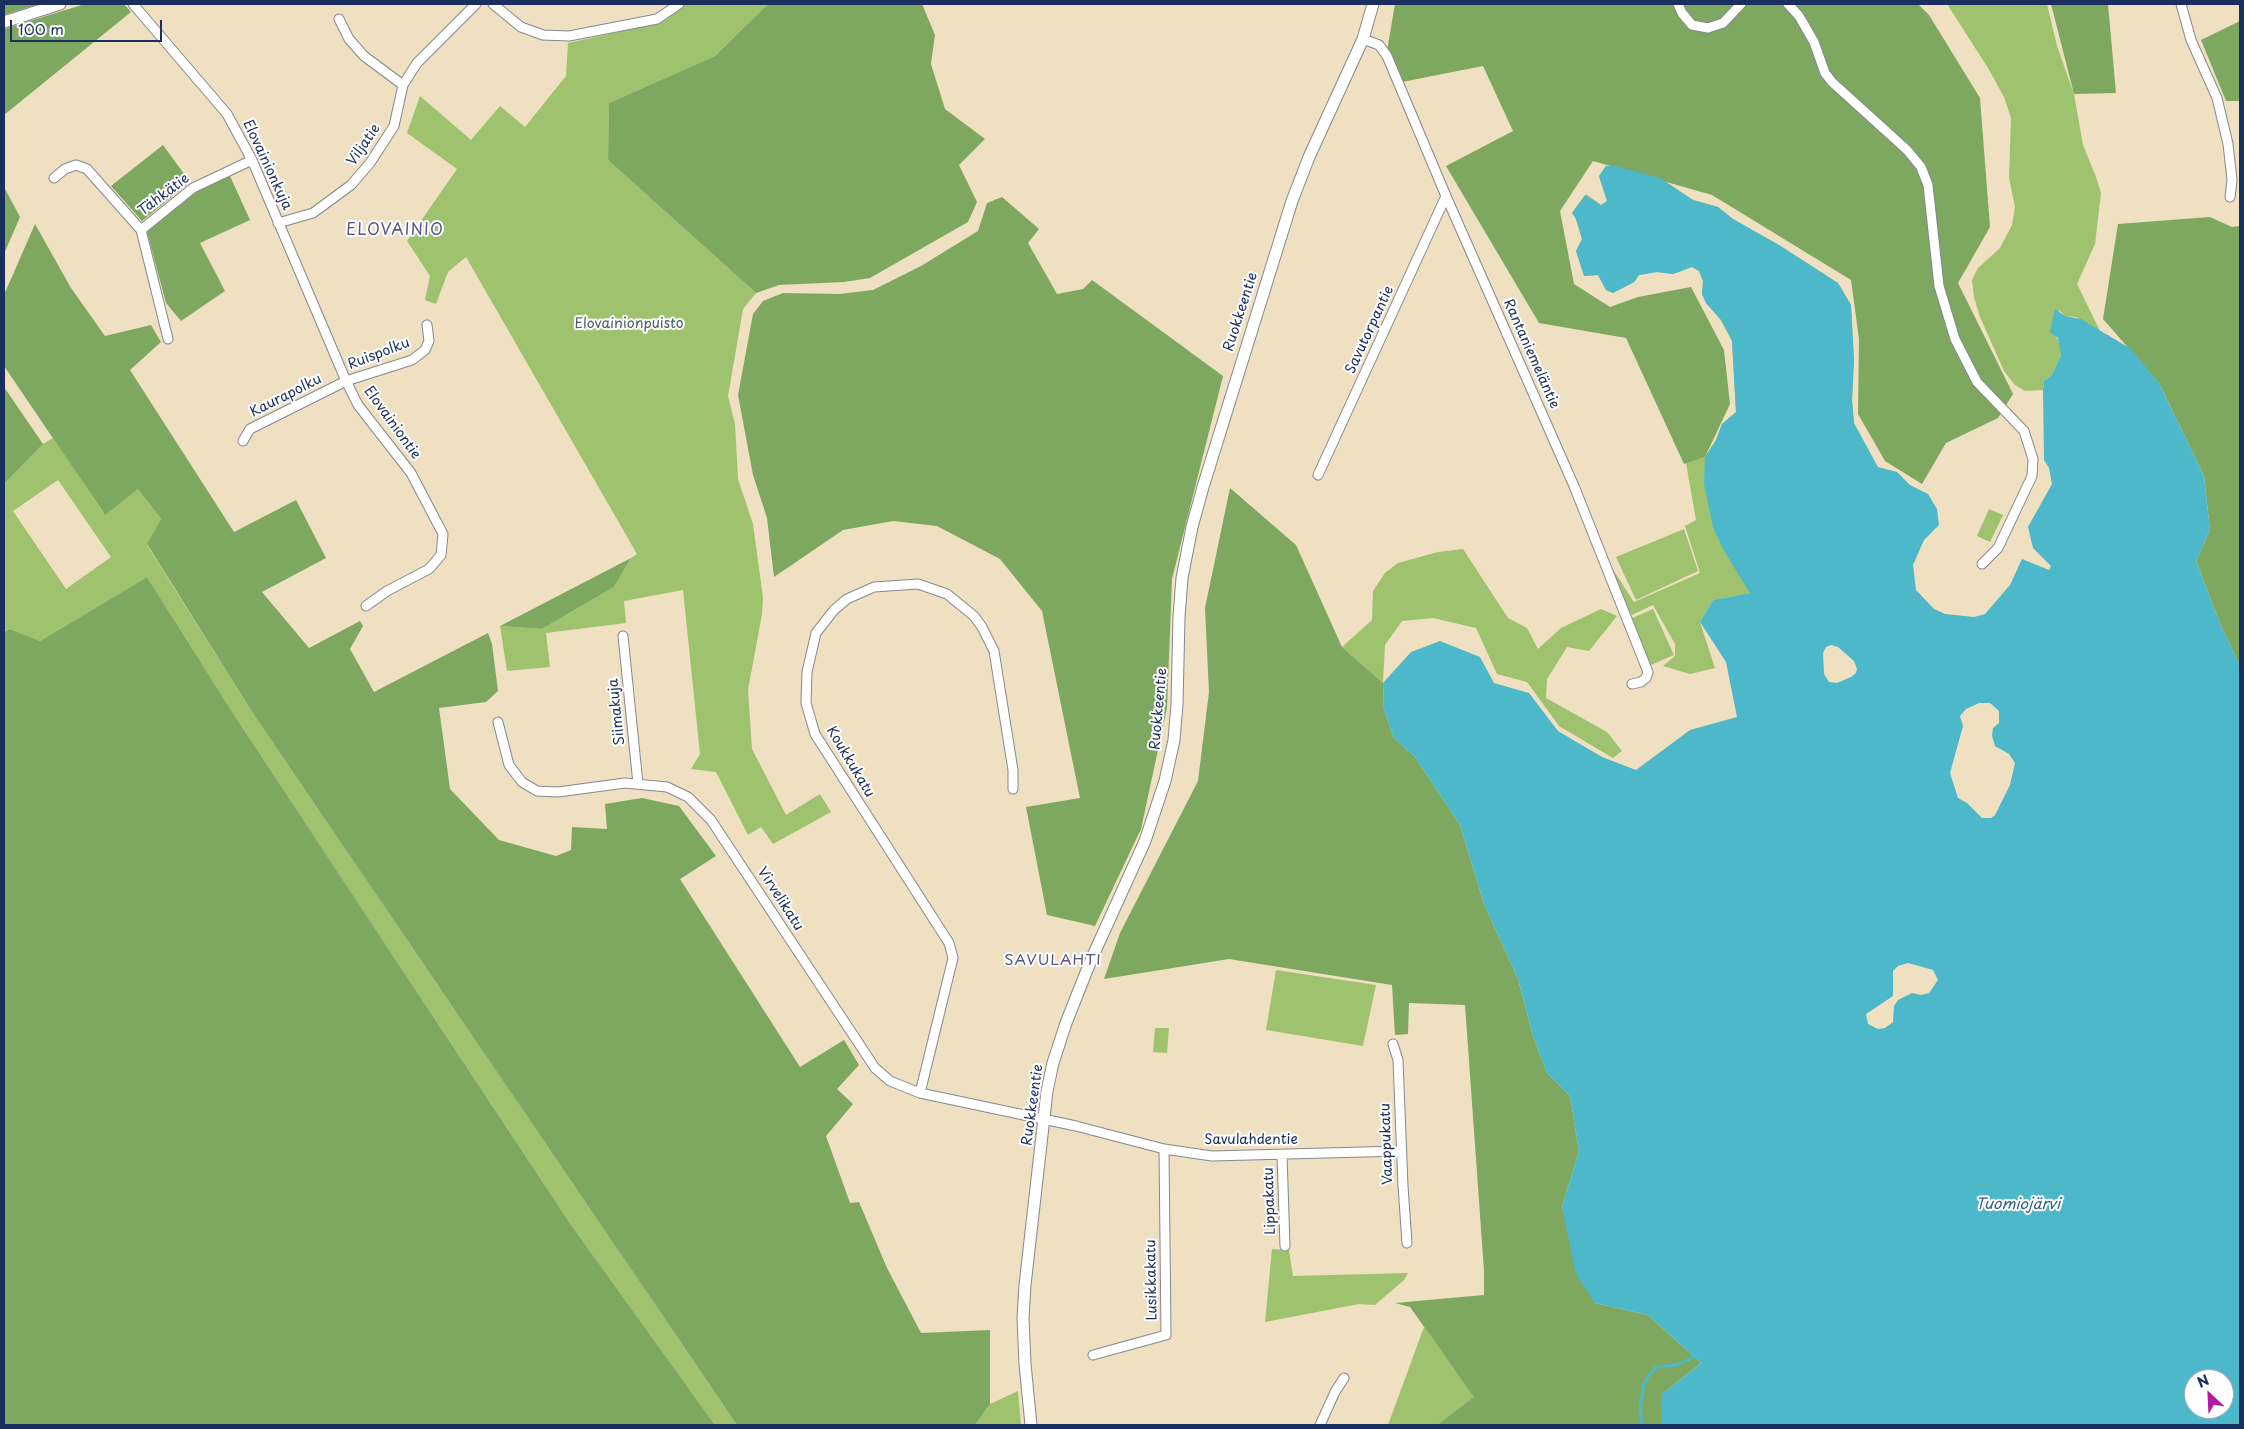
<!DOCTYPE html>
<html>
<head>
<meta charset="utf-8">
<style>
	body { margin:0 }
	#map { position:relative; width:2244px; height:1429px; overflow:hidden; background:#eee0c0; font-family:"Playpen Sans",sans-serif }
	canvas { display:block }
	.frame { position:absolute; inset:0; border:5px solid #1b2f5e; pointer-events:none }
	.north { position:absolute; left:2184px; top:1369px; width:50px; height:50px; box-sizing:border-box; background:#fff; border:1px solid #a4acbf; border-radius:50%; rotate:335deg; font-size:14px; font-weight:700; line-height:20px; text-align:center; color:#1b2f5e }
	.north::after { content:''; display:block; margin:auto; width:18px; height:22px; background:#b5179e; clip-path:polygon(50% 0,100% 100%,50% 72%,0 100%) }
	.scale { position:absolute; left:10px; top:20px; width:152px; height:22px; box-sizing:border-box; border:2px solid #1b2f5e; border-top:0; padding-left:6px; font-size:15px; line-height:18px; white-space:nowrap; color:#1b2f5e; -webkit-text-stroke:4px #fff; paint-order:stroke }
</style>
</head>
<body>
<div id="map">
<canvas width="2244" height="1429"></canvas>
<div class="frame"></div>
<div class="north">N</div>
<div class="scale">100 m</div>
</div>
<script>
const ctx = document.querySelector('canvas').getContext('2d');
ctx.lineJoin = 'round';
function fill(path, color) { ctx.fillStyle = color; ctx.fill(path, 'evenodd'); }
const poly = rows => new Path2D(rows.map(r => 'M' + r).join(''));
function trace(path, color, width, dash) { ctx.strokeStyle = color; ctx.lineWidth = width; ctx.lineCap = dash ? 'butt' : 'round'; ctx.setLineDash(dash || []); ctx.stroke(path); }
function write(font, color, halo, rows, align = 'center') {
  ctx.font = font + ' "Playpen Sans",sans-serif'; ctx.lineWidth = 4; ctx.setLineDash([]); ctx.textBaseline = 'middle'; ctx.strokeStyle = halo; ctx.fillStyle = color; for (const [text, x, y, turn = 0] of rows) {
    ctx.save(); ctx.translate(x, y); ctx.rotate((+turn || 0) * Math.PI / 180); ctx.textAlign = isNaN(turn) ? turn : align; if (halo) ctx.strokeText(text, 0, 0); ctx.fillText(text, 0, 0); ctx.restore();
  }
}
fill(poly([
	[686,4,768,4,715,56,609,103,608,160,756,293,743,309,728,396,735,424,738,479,753,524,763,598,762,614,748,690,752,749,786,815,820,794,831,812,773,844,761,827,748,835,716,772,691,769,700,754,683,590,624,601,626,623,546,633,550,667,507,671,500,626,542,629,614,587,631,558,637,554,466,257,448,272,436,304,425,300,430,276,407,241,457,169,407,133,420,96,471,140,500,106,525,127,566,76,568,43,659,23],
	[1947,4,2047,4,2057,46,2074,94,2083,145,2096,177,2101,193,2095,244,2077,284,2100,331,2076,317,2065,316,2059,310,2054,334,2060,343,2061,355,2052,375,2044,381,2043,390,2025,391,2015,385,2004,371,1980,317,1974,297,1972,280,1978,268,2000,248,2012,225,2015,207,2009,178,2011,118,2004,97,1988,68],
	[1606,166,1660,178,1693,200,1718,207,1733,219,1779,245,1838,283,1851,305,1854,360,1852,400,1854,423,1750,593,1713,600,1700,622,1715,668,1690,674,1663,666,1675,656,1675,644,1653,605,1632,615,1626,608,1610,565,1634,602,1700,573,1685,526,1696,520,1686,463,1705,457,1716,440,1722,424,1736,412,1732,341,1720,319,1706,303,1702,294,1703,281,1699,271,1692,267,1673,274,1657,272,1639,275,1634,282,1613,293,1606,290,1598,275,1584,276,1576,251,1582,239,1576,219,1572,213,1586,194,1601,205,1607,201,1599,176],
	[53,438,104,514,138,489,161,519,147,545,254,715,737,1425,715,1425,569,1222,238,721,147,577,40,641,10,629,4,632,4,484,43,444],
	[58,480,111,557,66,589,13,511],
	[1989,509,2003,515,1990,542,1977,536],
	[1684,529,1698,571,1636,600,1616,557],
	[1463,549,1508,618,1527,628,1538,649,1561,628,1601,609,1617,616,1589,651,1567,647,1547,679,1546,698,1607,732,1622,751,1613,758,1559,726,1527,682,1497,674,1476,628,1433,618,1402,621,1385,645,1383,683,1342,647,1372,620,1373,591,1385,573,1398,563,1438,552],
	[1653,609,1674,655,1651,665,1630,619],
	[1276,970,1376,985,1363,1046,1266,1030],
	[1155,1028,1169,1028,1167,1053,1153,1052],
	[1272,1249,1289,1250,1293,1276,1408,1273,1404,1280,1375,1305,1359,1304,1265,1322],
	[1424,1327,1475,1397,1437,1425,1388,1425],
	[1018,1391,1021,1425,975,1425,990,1404]
]), '#9ec26d');
fill(poly([
	[4,4,39,4,4,15],
	[85,4,124,4,131,12,4,115,4,29],
	[768,4,922,4,935,35,931,64,945,109,985,139,959,165,977,202,968,222,870,278,844,282,779,285,756,293,608,160,609,103,715,56],
	[1395,4,1918,4,1929,15,1980,98,1990,227,1958,283,2013,394,1998,418,1946,443,1922,484,1885,461,1858,414,1859,339,1851,280,1712,195,1593,161,1560,211,1574,284,1610,307,1638,297,1691,287,1724,350,1730,404,1705,457,1684,464,1626,338,1539,323,1446,166,1513,131,1483,66,1402,82,1387,51],
	[2051,4,2108,4,2116,93,2074,94],
	[2240,21,2240,101,2226,101,2201,40],
	[163,145,190,182,142,221,111,186],
	[230,176,250,220,200,243,225,291,181,321,166,303,147,232,195,192],
	[4,187,20,217,4,254],
	[1002,197,1039,229,1028,243,1057,294,1083,289,1092,280,1223,376,1172,579,1167,708,1141,829,1095,926,1047,915,1026,807,1080,798,1042,611,1000,559,937,526,893,521,843,530,774,577,767,518,753,475,738,395,753,314,763,301,783,293,839,294,873,290,921,266,978,231,987,203],
	[2210,217,2232,227,2240,226,2240,666,2221,626,2196,561,2210,530,2204,476,2159,383,2103,319,2118,224],
	[35,224,71,288,105,336,151,325,161,342,130,370,234,532,296,500,326,558,262,592,309,648,360,621,363,626,350,649,374,692,488,633,492,644,498,691,486,702,439,708,450,789,499,840,556,856,571,850,572,827,607,829,605,804,642,798,679,806,716,856,680,879,800,1067,844,1040,859,1065,837,1089,853,1104,826,1136,850,1203,859,1202,887,1268,921,1333,990,1330,990,1404,975,1425,737,1425,254,715,147,544,161,519,138,489,105,515,4,366,4,295],
	[4,387,43,444,4,484],
	[1230,488,1296,545,1342,647,1383,683,1384,710,1394,738,1415,757,1460,825,1484,904,1518,979,1533,1036,1547,1073,1570,1096,1579,1151,1562,1207,1595,1303,1648,1315,1701,1363,1661,1395,1661,1425,1437,1425,1474,1397,1410,1307,1395,1303,1484,1295,1484,1271,1465,1005,1409,1003,1408,1034,1395,1035,1392,985,1229,959,1104,979,1120,933,1198,781,1209,692,1205,608],
	[631,558,614,587,542,629,500,626],
	[147,577,238,721,569,1222,715,1425,4,1425,4,632,10,629,40,641]
]), '#7ea860');
fill(poly([
	[1606,166,1615,166,1660,178,1693,200,1718,207,1733,219,1779,245,1838,283,1851,305,1854,360,1852,400,1854,423,1878,467,1897,472,1910,485,1928,494,1937,509,1939,525,1924,540,1913,565,1916,590,1934,609,1945,614,1974,617,1985,614,2010,585,2022,559,2049,570,2051,566,2033,548,2028,527,2052,484,2049,468,2044,460,2043,390,2044,381,2052,375,2061,355,2058,338,2050,332,2055,309,2065,316,2081,319,2131,349,2159,383,2204,476,2210,530,2196,561,2221,626,2240,666,2240,1425,1661,1425,1661,1395,1701,1363,1648,1315,1595,1303,1576,1274,1562,1207,1579,1151,1570,1096,1547,1073,1533,1036,1518,979,1484,904,1460,825,1415,757,1394,738,1384,710,1383,683,1411,652,1440,641,1480,657,1494,683,1529,693,1558,731,1602,757,1636,770,1690,730,1737,717,1726,662,1700,622,1713,600,1750,593,1723,549,1713,527,1704,484,1705,457,1716,440,1722,424,1736,412,1732,341,1722,321,1706,303,1702,294,1703,281,1699,271,1692,267,1673,274,1657,272,1639,275,1634,282,1613,293,1606,290,1598,275,1584,276,1576,251,1582,239,1576,219,1572,213,1585,195,1601,205,1607,201,1599,176],
	[1831,645,1838,647,1854,661,1857,669,1856,673,1851,677,1837,683,1829,682,1824,674,1823,653,1826,647],
	[1979,703,1990,703,1999,711,1999,723,1993,728,1992,736,1995,746,2009,754,2015,763,2010,785,1995,815,1991,818,1982,818,1967,803,1958,798,1950,773,1963,726,1960,716,1966,709],
	[1908,963,1933,970,1938,980,1929,993,1921,995,1912,993,1898,1000,1894,1006,1893,1022,1885,1028,1878,1029,1868,1024,1866,1014,1893,996,1893,971,1898,966],
	[2194,1379,2224,1379,2224,1409,2194,1409]
]), '#4db8ca');
trace(poly([
	[1642,1425,1640,1407,1644,1384,1649,1375,1656,1367,1676,1365,1694,1357]
]), '#4db8ca', 3);
const minor = poly([
	[133,4,227,114,252,160,346,381,358,405,411,473,443,534,441,555,429,569,387,591,366,606],
	[493,4,521,27,543,35,569,36,657,19,679,4],
	[1678,4,1682,13,1692,25,1708,28,1723,23,1741,4],
	[1788,4,1799,16,1814,42,1825,73,1832,82,1907,150,1921,167,1928,185,1939,286,1955,339,1977,382,2024,431,2033,459,2032,476,1998,548,1982,564],
	[2181,4,2191,40,2217,98,2228,144,2232,180,2230,197],
	[339,19,349,39,364,56,403,85],
	[1363,39,1379,45,1387,56,1446,196,1574,486,1648,672,1646,678,1641,682,1632,684],
	[54,178,65,169,76,165,87,169,141,230],
	[278,223,313,213,351,185,370,163,394,126,403,85,417,63,476,4],
	[168,339,141,230,193,188,252,160],
	[243,441,250,429,346,381,412,360,425,350,429,341,427,325],
	[1318,475,1446,196],
	[623,636,638,784],
	[498,722,509,765,522,782,537,791,558,792,625,783,667,787,688,797,711,820,875,1068,890,1081,920,1093,1076,1126,1164,1149,1212,1156,1401,1151],
	[1393,1044,1398,1060,1403,1186,1407,1243],
	[920,1093,953,958,949,943,815,734,806,703,807,672,816,633,834,610,847,599,874,587,918,584,947,594,974,616,982,627,994,651,1013,770,1013,789],
	[1282,1155,1285,1246],
	[1093,1355,1166,1335,1164,1149],
	[1320,1425,1335,1392,1344,1378]
]);
const tertiary = poly([
	[4,22,60,4],
	[1031,1425,1025,1364,1023,1318,1025,1285,1047,1091,1053,1063,1066,1023,1091,960,1145,841,1165,781,1174,740,1177,704,1179,617,1182,578,1192,527,1203,487,1292,201,1309,157,1363,39,1373,4]
]);
trace(minor, '#84888f', 11);
trace(tertiary, '#84888f', 13);
trace(minor, '#fff', 9);
trace(tertiary, '#fff', 11);
write('14px', '#1b2f5e', '#fff', [
	["Viljatie",364,145,-55],
	["Elovainionkuja",267,165,65],
	["Tähkätie",164,195,-37],
	["Ruokkeentie",1241,312,-72],
	["Savutorpantie",1370,330,-65],
	["Ruispolku",379,354,-21],
	["Rantaniemeläntie",1531,354,66],
	["Kaurapolku",286,396,-27],
	["Elovainiontie",392,423,54],
	["Ruokkeentie",1159,709,-85],
	["Siimakuja",617,712,-96],
	["Koukkukatu",850,762,59],
	["Virvelikatu",780,899,57],
	["Ruokkeentie",1033,1105,-82],
	["Savulahdentie",1251,1140],
	["Vaappukatu",1387,1144,-92],
	["Lippakatu",1270,1201,-92],
	["Lusikkakatu",1152,1280,-91]
]);
write('14px', '#496263', '#fff', [
	["Elovainionpuisto",629,324]
]);
ctx.letterSpacing = '1px';
write('15px', '#565580', '#fff', [
	["SAVULAHTI",1053,961]
]);
ctx.letterSpacing = '0px';
write('italic 15px', '#2c5f84', '#fff', [
	["Tuomiojärvi",2018,1205]
]);
ctx.letterSpacing = '1px';
write('16px', '#565580', '#fff', [
	["ELOVAINIO",395,231]
]);
ctx.letterSpacing = '0px';
</script>
</body>
</html>
